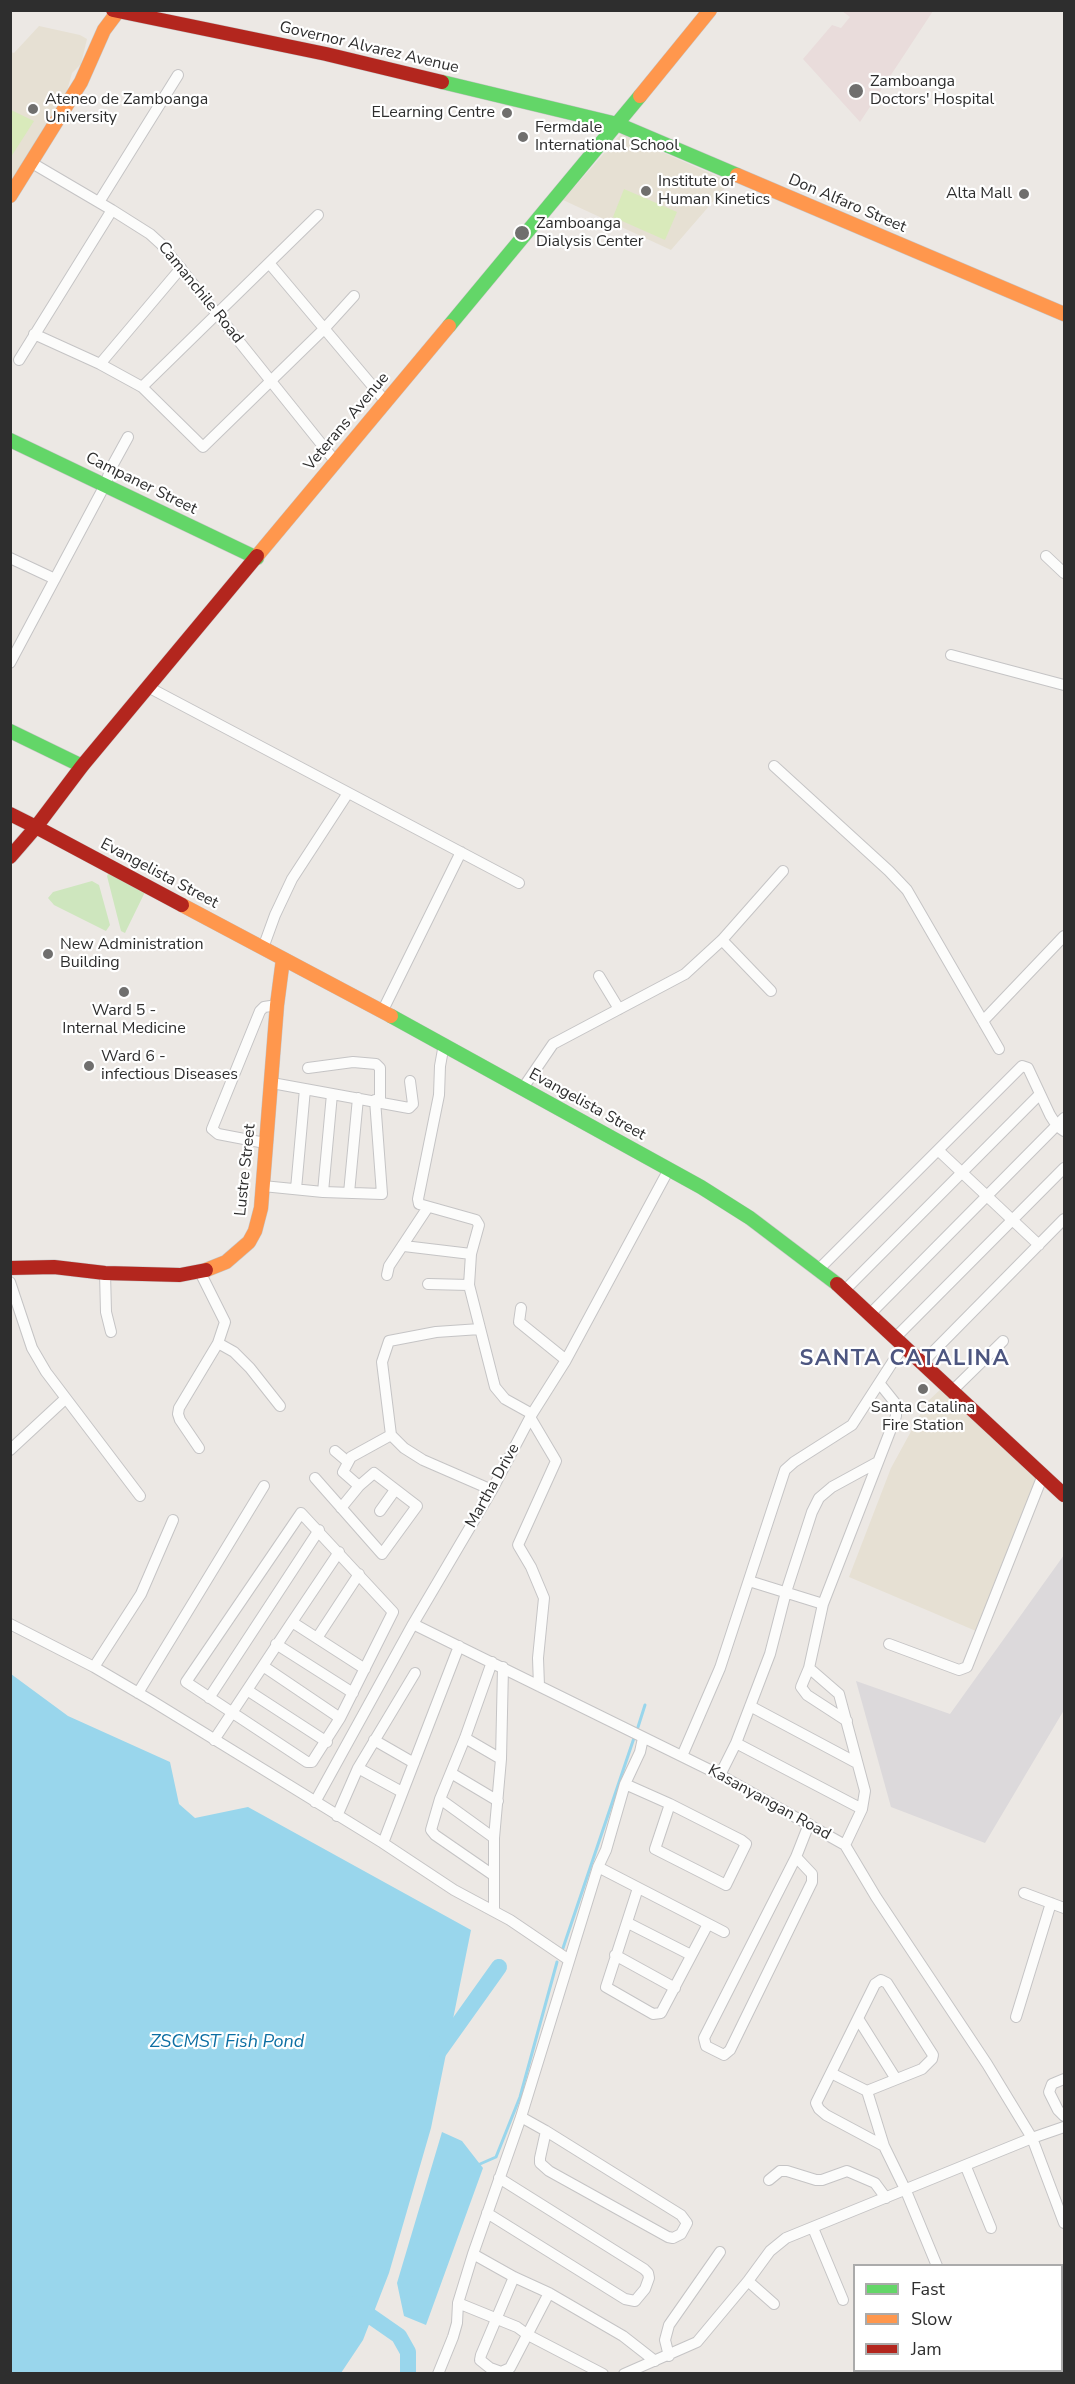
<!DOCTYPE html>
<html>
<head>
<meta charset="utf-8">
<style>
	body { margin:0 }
	#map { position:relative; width:1075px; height:2384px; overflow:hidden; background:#ece8e4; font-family:"Nunito Sans",sans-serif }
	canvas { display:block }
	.frame { position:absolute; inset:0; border:12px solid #2e2e2e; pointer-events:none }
	.legend { position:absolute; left:853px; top:2264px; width:210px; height:108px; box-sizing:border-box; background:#fff; border:2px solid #ababab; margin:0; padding:8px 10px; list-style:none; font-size:18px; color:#2e2e2e }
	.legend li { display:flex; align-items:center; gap:12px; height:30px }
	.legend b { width:30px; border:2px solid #ababab }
</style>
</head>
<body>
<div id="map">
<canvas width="1075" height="2384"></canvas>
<div class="frame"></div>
<ul class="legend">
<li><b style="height:8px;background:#63d668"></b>Fast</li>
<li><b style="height:8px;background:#ff974d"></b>Slow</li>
<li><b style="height:8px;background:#b3261e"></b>Jam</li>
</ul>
</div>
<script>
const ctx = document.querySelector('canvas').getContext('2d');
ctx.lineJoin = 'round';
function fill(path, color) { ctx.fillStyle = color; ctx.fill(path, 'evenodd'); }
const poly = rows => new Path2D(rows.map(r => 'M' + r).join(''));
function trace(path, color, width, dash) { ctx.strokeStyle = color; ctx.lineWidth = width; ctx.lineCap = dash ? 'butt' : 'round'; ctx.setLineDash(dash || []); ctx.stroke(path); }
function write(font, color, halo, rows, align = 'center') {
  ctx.font = font + ' "Nunito Sans",sans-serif'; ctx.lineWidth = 4.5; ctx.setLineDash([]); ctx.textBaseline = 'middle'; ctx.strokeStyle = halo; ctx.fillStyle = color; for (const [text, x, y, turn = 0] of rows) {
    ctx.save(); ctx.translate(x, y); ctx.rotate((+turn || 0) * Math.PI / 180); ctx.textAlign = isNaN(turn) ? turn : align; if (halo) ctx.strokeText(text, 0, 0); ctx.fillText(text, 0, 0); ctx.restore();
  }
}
fill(poly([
	[1064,1555,1064,1710,985,1843,891,1807,856,1681,950,1714]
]), '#dcd9db');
fill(poly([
	[39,26,80,35,87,39,81,64,72,73,67,91,11,182,11,52,14,53],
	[621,134,730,182,671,250,563,200],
	[942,1388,1036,1479,976,1631,849,1577,891,1468,927,1402]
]), '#e6e0d3');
fill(poly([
	[842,11,933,11,860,122,803,59,832,25,841,28,850,17]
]), '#e9dcdb');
fill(poly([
	[109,872,145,892,125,933,121,931,107,876],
	[92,881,99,885,110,925,106,931,54,905,48,898,53,892]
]), '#cee6be');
fill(poly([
	[11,110,34,121,11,157],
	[624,189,677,212,665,240,613,217]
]), '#d9eabb');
fill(poly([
	[11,1674,68,1716,170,1762,179,1804,195,1818,248,1807,471,1930,431,2128,389,2273,363,2340,341,2373,11,2373],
	[442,2132,462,2141,483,2168,426,2325,404,2316,397,2283]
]), '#99d6ec');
trace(poly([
	[638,1727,645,1705],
	[562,1951,634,1738],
	[480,2164,496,2157,520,2097,557,1962]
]), '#99d6ec', 3);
trace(poly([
	[437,2054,499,1967],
	[353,2304,399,2336,408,2352,408,2374]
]), '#99d6ec', 16);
const street = poly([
	[32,163,112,210,150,234,161,244,335,461],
	[99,202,178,75],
	[269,263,386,402],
	[34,334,100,364,142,387,203,447,324,329,354,296],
	[19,360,112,210],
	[100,364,181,268],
	[142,387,318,215],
	[1046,556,1064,573],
	[10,558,55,579],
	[951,655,1064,685],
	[10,663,105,485,111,468,128,437],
	[148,687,519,883],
	[774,766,889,871,907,890,999,1049],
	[722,940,771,991],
	[263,948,275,915,292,879,348,793],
	[599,976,619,1009],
	[382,1012,461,852],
	[983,1021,1064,936],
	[308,1068,353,1062,376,1064,380,1068,380,1101],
	[272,1083,409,1108,413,1104,410,1081],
	[523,1088,553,1044,685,974,722,940,783,871],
	[265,1143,218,1134,212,1129,260,1011,264,1007,277,1005],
	[939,1151,1039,1245],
	[263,1186,323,1192,382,1194,375,1100],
	[296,1189,305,1089],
	[323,1192,332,1094],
	[349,1193,358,1098],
	[404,1246,471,1254,479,1225,476,1220,419,1204,418,1199,439,1095,440,1066,444,1044],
	[471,1254,469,1285,495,1387,505,1399,532,1414],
	[818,1270,1022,1066,1028,1068,1050,1115,1057,1126,1064,1131],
	[105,1273,106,1312,111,1332],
	[387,1275,389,1266,428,1207],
	[10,1282,32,1348,46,1372,140,1496],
	[428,1284,469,1285],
	[845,1290,1039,1095],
	[521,1308,519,1322,566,1360],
	[870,1314,1064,1118],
	[895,1338,1064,1168],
	[218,1343,234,1352,250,1368,280,1406],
	[922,1363,1064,1219],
	[953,1390,1003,1341],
	[530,1417,556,1461,518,1545,531,1567,544,1598,538,1658,539,1686],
	[391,1435,404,1448,423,1460,492,1490],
	[199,1448,180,1420,178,1414,179,1408,218,1343,225,1322,200,1272],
	[10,1450,65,1399],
	[335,1451,348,1462],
	[315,1478,382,1554,417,1506,374,1473,359,1486],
	[341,1508,359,1486,343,1472,351,1457,391,1435,382,1362,389,1341,436,1332,480,1329],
	[380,1511,395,1490],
	[301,1513,393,1612,340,1718,312,1762,307,1762,186,1682,301,1513],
	[749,1581,823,1604],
	[292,1622,339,1552],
	[10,1624,94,1667,152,1701,383,1843,454,1890,510,1920,569,1960],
	[413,1624,720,1775,845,1845,876,1897,987,2064,1032,2138,1064,2223],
	[317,1638,359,1574],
	[276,1644,353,1693],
	[889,1644,959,1670,967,1667,1043,1475],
	[492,1662,465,1738,440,1799,431,1830,435,1835,493,1875],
	[263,1666,340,1718],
	[94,1667,141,1594,173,1520],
	[809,1668,839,1694,865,1791,862,1809,845,1845],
	[247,1690,327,1742],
	[138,1693,264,1486],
	[209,1698,319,1530],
	[750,1706,855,1762],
	[847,1721,807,1695,801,1687,809,1668,823,1604,896,1416,896,1404,880,1384],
	[465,1738,501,1759],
	[214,1740,292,1622,365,1669],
	[374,1740,414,1763],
	[736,1743,862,1809],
	[682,1756,720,1668,785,1470,794,1462,852,1425,903,1346],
	[358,1768,402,1792],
	[451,1773,498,1801],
	[720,1775,736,1743,770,1654,786,1592,812,1512,819,1498,832,1487,876,1463],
	[625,1784,670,1804,741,1840,746,1844,726,1885,655,1849,670,1804],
	[440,1799,494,1838],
	[315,1802,413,1624,492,1490,532,1414,566,1360,669,1169],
	[337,1816,358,1768,415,1673],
	[383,1843,459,1646],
	[796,1857,812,1874,812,1882,730,2050,724,2055,706,2046,704,2038,796,1857,809,1824],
	[598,1867,724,1932],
	[638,1888,606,1987,653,2014,661,2013,708,1924],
	[1024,1893,1064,1908],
	[494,1911,494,1838,501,1759,503,1667],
	[628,1923,691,1955],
	[615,1955,675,1988],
	[1016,2017,1051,1903],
	[859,2020,896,2079],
	[831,2073,867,2091,884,2146,906,2191,937,2266],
	[1064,2079,1052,2084,1049,2092,1058,2110,1064,2116],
	[867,2091,922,2069,932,2059,933,2055,887,1983,881,1980,875,1984,816,2103,819,2109,826,2115,884,2146],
	[521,2117,546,2131,681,2215,687,2223,681,2234,673,2238,668,2237,549,2171,540,2163,540,2158,546,2131],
	[966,2167,991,2228],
	[769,2180,780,2171,787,2171,816,2180,822,2180,847,2171,875,2183,886,2198],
	[487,2213,625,2299,635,2301,645,2289,649,2278,648,2273,644,2269,499,2178],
	[813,2228,843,2300],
	[473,2254,514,2277,549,2293,623,2336,655,2361],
	[514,2277,481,2355,480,2360,490,2368,501,2372,510,2368,549,2293],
	[748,2281,774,2304],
	[458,2303,517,2327,528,2335,603,2374],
	[669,2356,665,2340,669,2325,720,2252],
	[438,2374,453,2337,457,2323,458,2303,473,2254,521,2117,598,1867,606,1850,625,1784,640,1752,643,1738],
	[624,2374,697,2342,748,2281,770,2251,786,2238,1032,2138,1064,2127]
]);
const fast = poly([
	[442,82,617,124,737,175],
	[449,326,640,96],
	[10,440,257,558],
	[10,731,82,766],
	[391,1016,701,1187,750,1218,837,1284]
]);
const slow = poly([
	[640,96,710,10],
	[737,175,1064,314],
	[10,196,81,82,104,30,119,10],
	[257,556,449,326],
	[182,905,391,1016],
	[206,1270,226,1262,249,1242,255,1231,261,1208,277,1005,283,959]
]);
const jam = poly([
	[113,10,326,54,442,82],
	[10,814,36,827,82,766,257,556],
	[10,857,36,827,182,905],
	[10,1268,54,1267,105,1273,180,1275,206,1270],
	[837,1284,1064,1495]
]);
trace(street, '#c5c4c5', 12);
trace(fast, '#c5c4c5', 15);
trace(slow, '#c5c4c5', 15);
trace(jam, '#c5c4c5', 15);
trace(street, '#fcfcfb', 10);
trace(fast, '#63d668', 14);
trace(slow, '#ff974d', 14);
trace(jam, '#b3261e', 14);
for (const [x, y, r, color] of [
	[856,91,8,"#706f6e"],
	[33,109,6,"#706f6e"],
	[507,113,6,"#706f6e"],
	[523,137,6,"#706f6e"],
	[646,191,6,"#706f6e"],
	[1024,194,6,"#706f6e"],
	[522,233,8,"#706f6e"],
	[48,954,6,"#706f6e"],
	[124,992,6,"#706f6e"],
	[89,1066,6,"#706f6e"],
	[923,1389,6,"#706f6e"]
]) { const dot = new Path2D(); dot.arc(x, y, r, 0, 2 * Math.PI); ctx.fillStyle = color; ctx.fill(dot); trace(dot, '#fff', 2); }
write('16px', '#2e2e2e', '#fff', [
	["Governor Alvarez Avenue",369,48,13],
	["Don Alfaro Street",847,204,23],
	["Camanchile Road",200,293,51],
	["Veterans Avenue",347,422,-50],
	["Campaner Street",141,484,26],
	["Evangelista Street",159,874,28],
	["Evangelista Street",587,1105,29],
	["Lustre Street",246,1170,-84],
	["Martha Drive",493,1486,-61],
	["Kasanyangan Road",769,1803,29]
]);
write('16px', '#2e2e2e', '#fff', [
	["Zamboanga",870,82],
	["Doctors' Hospital",870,100],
	["Ateneo de Zamboanga",45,100],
	["University",45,118],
	["ELearning Centre",495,113,"right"],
	["Fermdale",535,128],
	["International School",535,146],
	["Institute of",658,182],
	["Human Kinetics",658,200],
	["Alta Mall",1012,194,"right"],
	["Zamboanga",536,224],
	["Dialysis Center",536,242],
	["New Administration",60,945],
	["Building",60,963],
	["Ward 5 -",124,1011,"center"],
	["Internal Medicine",124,1029,"center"],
	["Ward 6 -",101,1057],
	["infectious Diseases",101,1075],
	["Santa Catalina",923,1408,"center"],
	["Fire Station",923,1426,"center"]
], 'left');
write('italic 18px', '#0d6fa3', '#fff', [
	["ZSCMST Fish Pond",227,2043]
]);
ctx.letterSpacing = '1.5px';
write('bold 22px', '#4d5680', '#fff', [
	["SANTA CATALINA",905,1360]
]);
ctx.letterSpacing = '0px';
</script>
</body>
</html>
